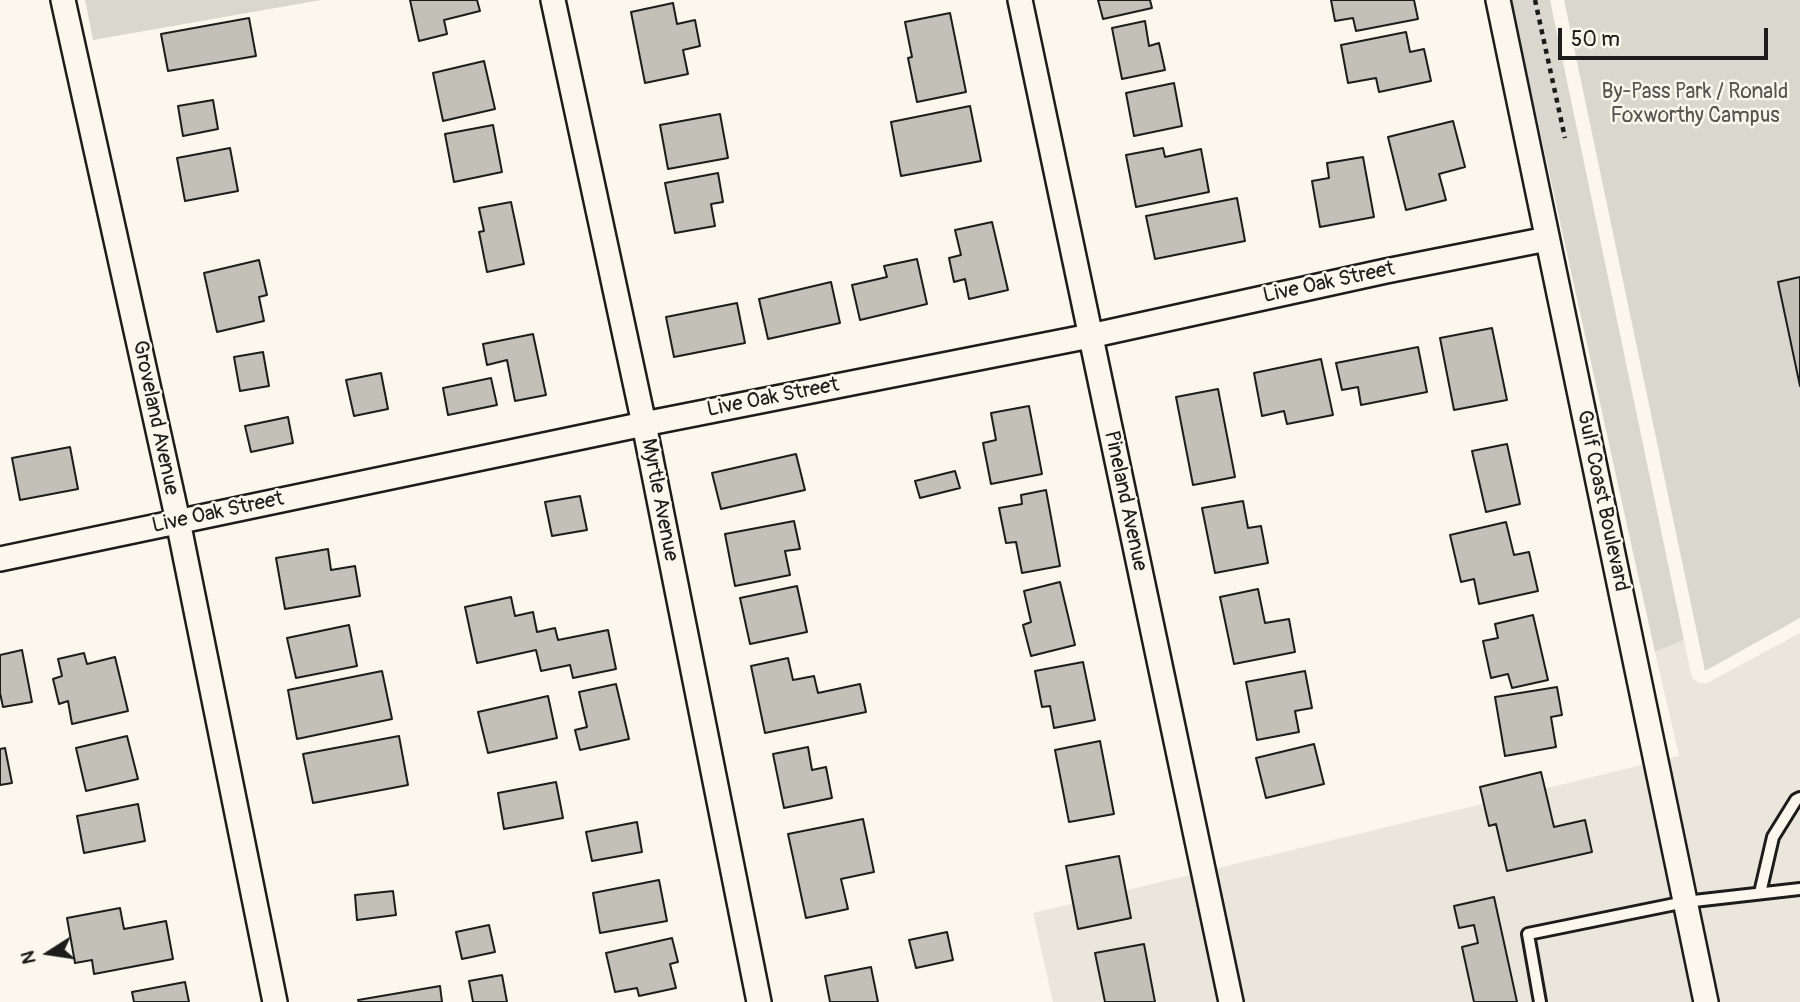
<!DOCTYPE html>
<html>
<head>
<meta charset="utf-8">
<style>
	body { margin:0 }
	#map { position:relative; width:1800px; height:1002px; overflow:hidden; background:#fbf7ec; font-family:Pangolin,sans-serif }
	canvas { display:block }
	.north { position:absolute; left:14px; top:918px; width:70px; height:70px; -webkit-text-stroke:5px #fbf7ec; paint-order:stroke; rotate:258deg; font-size:19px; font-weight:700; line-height:28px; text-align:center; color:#1c1c1c }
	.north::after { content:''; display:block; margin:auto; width:24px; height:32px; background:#1c1c1c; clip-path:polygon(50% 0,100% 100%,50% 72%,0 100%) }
	.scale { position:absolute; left:1558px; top:28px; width:210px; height:32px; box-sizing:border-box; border:4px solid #1c1c1c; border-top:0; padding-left:9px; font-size:21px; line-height:24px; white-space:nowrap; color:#1c1c1c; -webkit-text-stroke:5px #fbf7ec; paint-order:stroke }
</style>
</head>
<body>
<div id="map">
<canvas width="1800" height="1002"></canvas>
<div class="north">N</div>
<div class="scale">50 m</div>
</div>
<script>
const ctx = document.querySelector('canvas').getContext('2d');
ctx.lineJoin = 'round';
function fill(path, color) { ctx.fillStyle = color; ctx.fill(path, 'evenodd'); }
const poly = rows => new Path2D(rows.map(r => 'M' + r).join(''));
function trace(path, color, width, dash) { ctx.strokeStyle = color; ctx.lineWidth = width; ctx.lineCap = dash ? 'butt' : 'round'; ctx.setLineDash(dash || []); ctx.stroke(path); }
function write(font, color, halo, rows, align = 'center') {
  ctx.font = font + ' Pangolin,sans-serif'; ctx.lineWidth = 5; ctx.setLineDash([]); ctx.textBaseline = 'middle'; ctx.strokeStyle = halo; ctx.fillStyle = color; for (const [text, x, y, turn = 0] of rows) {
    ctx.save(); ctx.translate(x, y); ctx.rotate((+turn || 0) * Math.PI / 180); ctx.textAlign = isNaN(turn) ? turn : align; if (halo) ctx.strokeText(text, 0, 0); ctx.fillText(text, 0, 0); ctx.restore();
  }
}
fill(poly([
	[1800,633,1800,1002,1053,1002,1033,913,1679,756,1655,652,1684,640,1692,678,1699,683,1707,683]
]), '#eae6dc');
fill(poly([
	[85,0,321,0,93,40],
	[1511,0,1550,0,1684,640,1655,652],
	[1564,0,1800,0,1800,618,1705,671]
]), '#dad7ce');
const building = poly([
	[410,0,477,0,480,11,444,20,447,34,419,41,410,0],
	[1098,0,1150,0,1152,8,1103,19,1098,0],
	[1331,0,1414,0,1418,19,1356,31,1353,18,1335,21,1331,0],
	[673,3,677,24,695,20,700,46,683,50,688,74,645,83,631,12,673,3],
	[950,13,966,92,917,102,908,58,912,57,905,22,950,13],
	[249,18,256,56,168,71,161,34,249,18],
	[1145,21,1149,46,1159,43,1165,70,1122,79,1112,28,1145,21],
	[1406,32,1410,52,1424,49,1431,81,1379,92,1376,78,1348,83,1341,45,1406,32],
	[484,61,495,109,443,121,433,73,484,61],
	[1174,83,1182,126,1134,136,1126,93,1174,83],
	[213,100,218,129,183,136,178,106,213,100],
	[970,106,981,161,901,176,891,122,970,106],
	[720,114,728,158,668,169,660,125,720,114],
	[1453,121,1465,167,1439,174,1446,200,1406,210,1388,137,1453,121],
	[493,125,502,172,454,182,445,134,493,125],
	[230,148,238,191,185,201,177,158,230,148],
	[1163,148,1165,157,1201,149,1209,192,1136,207,1126,155,1163,148],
	[1363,157,1374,217,1320,227,1312,181,1329,178,1327,163,1363,157],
	[718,173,723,202,711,204,715,226,675,233,665,183,718,173],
	[1237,198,1245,241,1155,259,1146,216,1237,198],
	[511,202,524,264,487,272,479,232,484,231,479,208,511,202],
	[992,222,1008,290,969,299,965,279,954,282,949,258,961,255,955,230,992,222],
	[917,259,927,304,860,320,852,285,887,277,884,266,917,259],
	[259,260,267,295,259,297,264,321,217,332,204,273,259,260],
	[1800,277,1800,386,1778,282,1800,277],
	[831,282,840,323,768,339,759,299,831,282],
	[737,303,745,343,674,357,666,317,737,303],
	[1492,328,1507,400,1454,410,1440,338,1492,328],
	[533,334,546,395,515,401,507,360,487,365,483,344,533,334],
	[1418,347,1427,392,1361,405,1358,387,1342,390,1336,363,1418,347],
	[263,352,269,386,240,391,234,357,263,352],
	[1321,359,1333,415,1287,424,1284,411,1262,416,1254,373,1321,359],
	[381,373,388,409,354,416,346,380,381,373],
	[491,378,497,405,448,415,443,388,491,378],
	[1218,389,1235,477,1193,485,1176,397,1218,389],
	[1029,406,1042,474,991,484,983,443,996,440,991,413,1029,406],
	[288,417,293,443,251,452,245,426,288,417],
	[1507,444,1520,504,1486,512,1472,451,1507,444],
	[70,447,78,489,20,500,12,458,70,447],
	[796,454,805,490,721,509,712,473,796,454],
	[955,471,960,488,920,498,915,481,955,471],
	[1046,490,1060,566,1022,573,1016,542,1006,543,999,508,1022,504,1021,495,1046,490],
	[580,496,587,530,552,536,545,502,580,496],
	[1243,501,1248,528,1261,526,1268,563,1215,573,1202,508,1243,501],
	[794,521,800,549,785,551,790,575,735,586,725,534,794,521],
	[1506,522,1514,555,1529,552,1538,591,1479,604,1474,579,1461,582,1450,535,1506,522],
	[328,549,331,570,355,566,360,596,285,609,276,558,328,549],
	[1060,582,1075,645,1031,656,1023,625,1031,622,1024,591,1060,582],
	[797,586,807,632,750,644,740,598,797,586],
	[1258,589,1265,623,1289,619,1295,652,1234,664,1220,597,1258,589],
	[511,597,515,616,533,612,537,632,555,628,558,640,608,630,616,669,573,678,570,665,541,671,536,650,477,663,465,607,511,597],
	[1533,615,1548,680,1512,688,1508,674,1491,678,1483,641,1498,638,1495,624,1533,615],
	[349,625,357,666,296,678,287,638,349,625],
	[22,650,32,702,3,707,0,693,0,655,22,650],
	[84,653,87,664,115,657,128,711,72,724,68,701,59,704,53,679,62,676,58,659,84,653],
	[788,658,793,680,814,676,818,693,860,684,866,712,765,733,751,666,788,658],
	[1083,662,1095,720,1054,728,1050,706,1042,707,1035,671,1083,662],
	[382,671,392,719,297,739,288,690,382,671],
	[1305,671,1312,708,1295,711,1299,732,1257,740,1246,682,1305,671],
	[616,684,629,739,580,750,575,730,587,727,579,692,616,684],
	[1557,687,1562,715,1551,717,1556,747,1505,756,1495,697,1557,687],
	[548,696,557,738,488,753,478,712,548,696],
	[127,736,138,779,86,791,76,748,127,736],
	[399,736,408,785,313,803,303,754,399,736],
	[1100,741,1114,814,1069,822,1055,750,1100,741],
	[1314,744,1324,784,1266,798,1256,758,1314,744],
	[808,747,812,770,826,767,832,798,784,808,773,754,808,747],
	[5,748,12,783,0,785,0,749,5,748],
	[1541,772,1554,827,1585,820,1592,852,1507,871,1496,824,1489,826,1480,787,1541,772],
	[556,782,563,818,504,829,498,793,556,782],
	[138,804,145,841,84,853,77,816,138,804],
	[863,819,874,872,841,879,848,909,806,918,788,834,863,819],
	[637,822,642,852,592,861,586,832,637,822],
	[1119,856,1131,918,1078,929,1066,866,1119,856],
	[659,880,667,921,600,933,593,893,659,880],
	[393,891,396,915,357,920,355,895,393,891],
	[1494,897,1517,1002,1474,1002,1462,947,1478,943,1474,925,1459,928,1454,906,1494,897],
	[120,908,124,929,166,921,173,959,94,974,92,960,75,963,67,918,120,908],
	[489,925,495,952,462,959,456,932,489,925],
	[947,932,953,960,916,968,909,940,947,932],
	[672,938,678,962,670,964,676,988,639,996,637,988,615,992,606,953,672,938],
	[1144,944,1155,1002,1105,1002,1095,953,1144,944],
	[871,967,878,1002,830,1002,825,976,871,967],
	[502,975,507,1002,473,1002,469,981,502,975],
	[185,982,189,1002,134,1002,132,992,185,982],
	[440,986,442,1002,359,1002,358,1000,440,986]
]);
fill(building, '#c3c0b8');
trace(building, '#1c1c1c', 2);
const lane = poly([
	[1760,893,1773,837,1796,800,1800,798],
	[1540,1002,1528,934,1685,902,1800,889]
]);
const street = poly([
	[63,0,178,521,275,1002],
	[553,0,644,424,759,1002],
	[1020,0,1231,1002],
	[1498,0,1706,1002],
	[0,559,644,424,1090,336,1386,271,1547,239]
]);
trace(lane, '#1c1c1c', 16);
trace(street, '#1c1c1c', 28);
trace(poly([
	[1535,0,1565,138]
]), '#1c1c1c', 4.5, [5, 5]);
trace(lane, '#fbf7ec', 10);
trace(street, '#fbf7ec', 23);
write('21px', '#555451', '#fbf7ec', [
	["By-Pass Park / Ronald",1695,93],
	["Foxworthy Campus",1695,117]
]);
write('21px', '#1c1c1c', '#fbf7ec', [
	["Live Oak Street",1329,283,-12],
	["Live Oak Street",773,398,-11],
	["Groveland Avenue",155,418,78],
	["Myrtle Avenue",659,500,79],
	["Pineland Avenue",1125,501,78],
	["Gulf Coast Boulevard",1602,501,78],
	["Live Oak Street",218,513,-12]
]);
</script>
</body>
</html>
